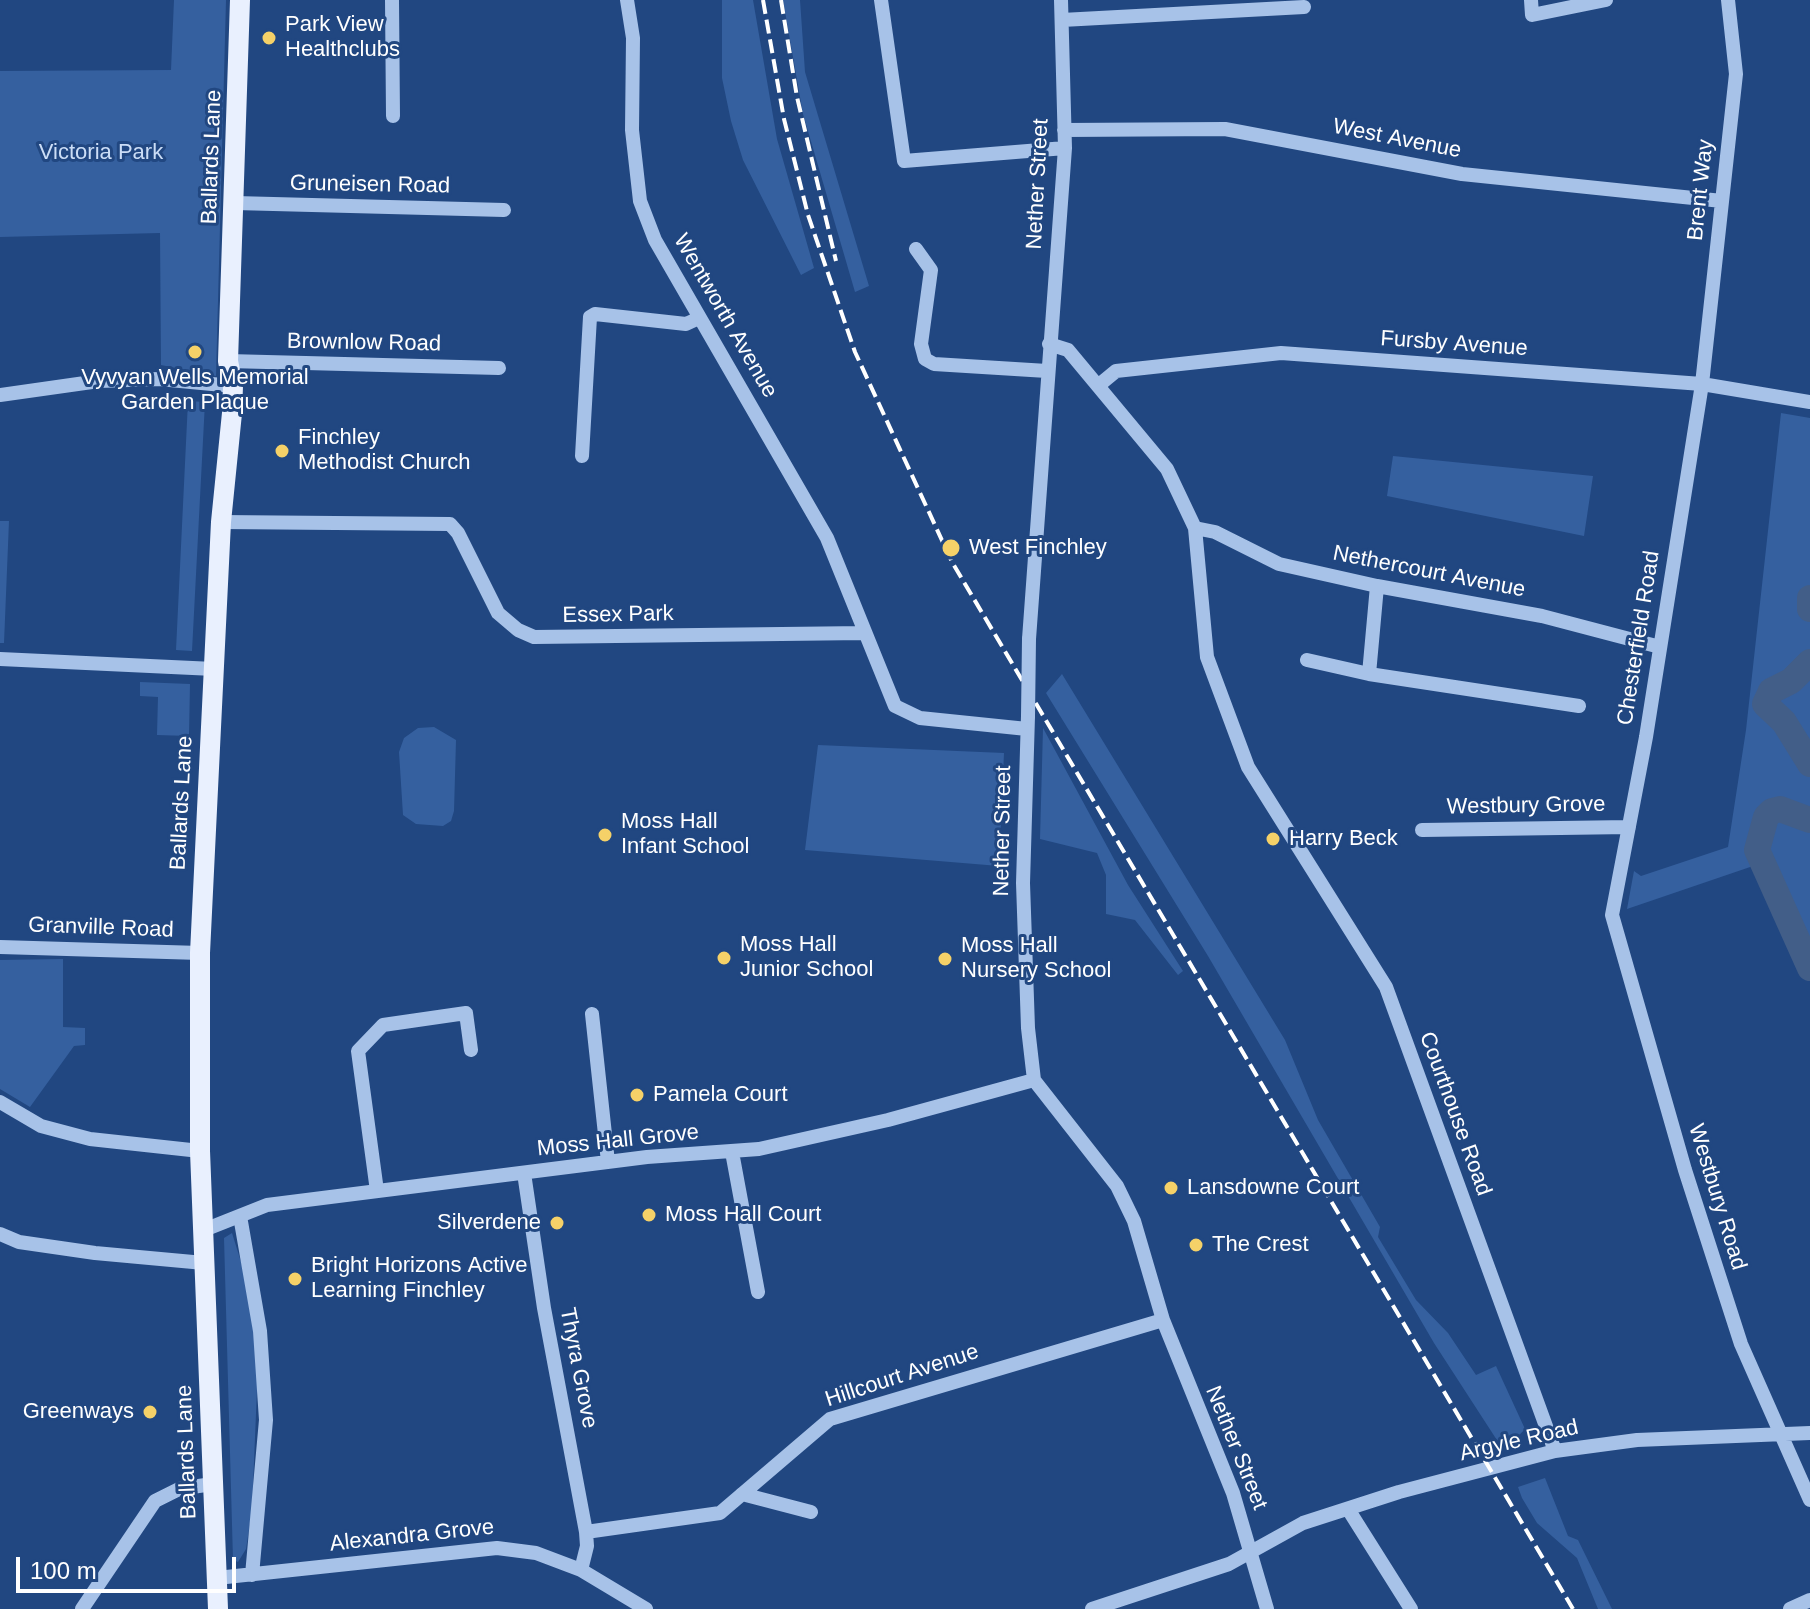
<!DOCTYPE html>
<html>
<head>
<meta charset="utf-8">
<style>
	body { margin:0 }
	#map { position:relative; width:1810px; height:1609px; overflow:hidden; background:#214781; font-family:Arial,sans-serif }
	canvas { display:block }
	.scale { position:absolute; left:16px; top:1557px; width:220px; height:36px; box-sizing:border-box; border:4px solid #fff; border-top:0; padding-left:10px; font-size:24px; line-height:28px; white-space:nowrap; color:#fff; -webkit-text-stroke:6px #214781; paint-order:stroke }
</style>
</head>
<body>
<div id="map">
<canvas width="1810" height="1609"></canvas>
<div class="scale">100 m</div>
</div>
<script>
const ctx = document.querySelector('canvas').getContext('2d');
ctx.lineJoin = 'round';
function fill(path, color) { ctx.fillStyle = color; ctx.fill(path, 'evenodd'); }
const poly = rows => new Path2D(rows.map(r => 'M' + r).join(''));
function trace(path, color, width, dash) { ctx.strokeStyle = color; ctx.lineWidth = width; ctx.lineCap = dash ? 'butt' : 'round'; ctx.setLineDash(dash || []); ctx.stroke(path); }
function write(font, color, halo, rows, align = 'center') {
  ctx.font = font + ' Arial,sans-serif'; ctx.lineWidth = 6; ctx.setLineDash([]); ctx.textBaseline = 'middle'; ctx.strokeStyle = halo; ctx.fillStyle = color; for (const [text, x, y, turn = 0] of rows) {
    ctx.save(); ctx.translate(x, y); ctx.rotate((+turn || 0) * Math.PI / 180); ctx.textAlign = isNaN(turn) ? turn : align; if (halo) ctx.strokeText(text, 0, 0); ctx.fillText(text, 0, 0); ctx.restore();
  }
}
fill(poly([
	[174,0,226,0,216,376,161,365,160,233,0,237,0,71,171,70],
	[722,0,753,0,777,139,814,268,801,275,743,160,731,121,722,78],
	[783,0,800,0,805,72,869,286,855,292,803,114],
	[188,401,205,402,192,651,176,650],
	[1781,413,1810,418,1810,980,1756,865,1627,909,1634,871,1641,876,1728,847,1746,730],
	[1393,456,1593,476,1584,536,1387,496],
	[0,521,9,521,4,643,0,643],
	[1062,674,1285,1040,1318,1120,1380,1227,1378,1237,1416,1300,1448,1333,1476,1375,1496,1366,1525,1429,1504,1451,1434,1343,1208,956,1046,693],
	[140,682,190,684,189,736,157,735,158,697,140,696],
	[434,727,456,740,454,811,451,821,443,826,416,824,403,815,399,752,404,738,418,728],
	[1043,728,1128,885,1183,971,1178,975,1135,920,1106,914,1106,875,1097,853,1040,839],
	[818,745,1004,753,999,866,805,850],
	[63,959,63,1027,85,1028,85,1045,74,1046,30,1107,0,1089,0,960],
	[232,1233,246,1278,258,1365,252,1510,246,1549,238,1562,233,1560,224,1238],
	[1545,1478,1568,1536,1578,1540,1612,1609,1598,1609,1577,1558,1537,1523,1522,1498,1518,1487]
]), '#35609f');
trace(poly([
	[1810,598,1810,609],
	[1810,662,1791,681,1771,691,1765,704,1784,722,1810,764],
	[1810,820,1780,809,1772,811,1766,817,1757,850,1810,968]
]), '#425e88', 26);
trace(poly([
	[392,0,393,116],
	[627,0,633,38,632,130,640,201,655,240,827,538,895,706,920,718,1027,729],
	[881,0,904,161,1065,148],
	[1531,0,1532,15,1606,0],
	[1728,0,1736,74,1702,384,1646,737,1612,915,1685,1170,1741,1344,1810,1500],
	[1062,20,1304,7],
	[1064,130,1225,129,1462,174,1722,201],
	[235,203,504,210],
	[916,249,931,270,921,344,925,359,934,364,1047,371],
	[1049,344,1068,350,1167,469,1195,528,1207,657,1248,767,1386,987,1555,1451],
	[228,361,499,368],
	[1099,385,1116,371,1281,353,1702,384,1810,402],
	[0,395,99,381,159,379,233,386],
	[582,456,590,317,595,314,686,324,699,318],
	[221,522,450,524,458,533,498,613,518,630,534,637,864,633],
	[1195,528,1215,532,1279,564,1377,586,1542,616,1660,647],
	[1029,639,1065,148,1061,0],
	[0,659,214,669],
	[1307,660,1369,674,1579,706],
	[1369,674,1377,586],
	[1028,716,1023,883,1028,1028,1034,1080,1117,1186,1134,1221,1163,1320,1233,1493,1267,1609],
	[1422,830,1629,827],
	[0,947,200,953],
	[592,1014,608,1162],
	[0,1102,41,1126,90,1139,200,1151],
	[732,1152,758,1292],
	[524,1173,544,1308,586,1532,587,1546,581,1570],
	[377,1191,358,1051,383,1025,466,1013,471,1050],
	[240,1216,260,1331,266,1420,252,1575],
	[204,1230,267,1205,647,1157,759,1149,888,1120,1034,1080],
	[0,1234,19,1242,95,1253,204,1263],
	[742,1494,811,1512],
	[1348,1509,1411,1609],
	[586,1532,720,1513,830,1419,1163,1320],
	[217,1578,497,1548,536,1553,581,1570,646,1609],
	[82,1609,155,1501,179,1489,212,1484],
	[1092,1609,1229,1564,1303,1523,1399,1492,1555,1451,1637,1440,1810,1433],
	[1790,1609,1810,1600]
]), '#a7c2e8', 14);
trace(poly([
	[218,1609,200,1151,200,953,221,522,232,413,233,386,228,361,240,0]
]), '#e9f0fe', 20);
trace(poly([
	[763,0,784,119,808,215,855,352,952,562,1573,1609],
	[781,0,797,97,836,261]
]), '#fff', 4, [14, 6]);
trace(poly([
	[1028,716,1029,639]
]), '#a7c2e8', 14);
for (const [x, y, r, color] of [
	[269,38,8,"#f5d168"],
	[195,352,8,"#f5d168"],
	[282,451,8,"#f5d168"],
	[951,548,10,"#f5d168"],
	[605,835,8,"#f5d168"],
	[1273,839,8,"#f5d168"],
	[724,958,8,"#f5d168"],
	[945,959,8,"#f5d168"],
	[637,1095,8,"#f5d168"],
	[1171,1188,8,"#f5d168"],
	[649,1215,8,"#f5d168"],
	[557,1223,8,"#f5d168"],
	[1196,1245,8,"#f5d168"],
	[295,1279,8,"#f5d168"],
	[150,1412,8,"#f5d168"]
]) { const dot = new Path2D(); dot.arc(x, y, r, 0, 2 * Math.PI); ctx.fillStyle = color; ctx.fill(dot); trace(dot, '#214781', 3); }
write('22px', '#fff', '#214781', [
	["Park View",285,25],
	["Healthclubs",285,50],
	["Vyvyan Wells Memorial",195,378,"center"],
	["Garden Plaque",195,403,"center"],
	["Finchley",298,438],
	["Methodist Church",298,463],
	["West Finchley",969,548],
	["Moss Hall",621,822],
	["Infant School",621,847],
	["Harry Beck",1289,839],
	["Moss Hall",740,945],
	["Junior School",740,970],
	["Moss Hall",961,946],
	["Nursery School",961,971],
	["Pamela Court",653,1095],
	["Lansdowne Court",1187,1188],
	["Moss Hall Court",665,1215],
	["Silverdene",541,1223,"right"],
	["The Crest",1212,1245],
	["Bright Horizons Active",311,1266],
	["Learning Finchley",311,1291],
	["Greenways",134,1412,"right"]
], 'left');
write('22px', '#fff', '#214781', [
	["West Avenue",1397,139,11],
	["Ballards Lane",212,157,-88],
	["Nether Street",1038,184,-87],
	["Gruneisen Road",370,185,1],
	["Brent Way",1701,190,-84],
	["Wentworth Avenue",725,316,60],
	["Brownlow Road",364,343,1],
	["Fursby Avenue",1454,344,4],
	["Nethercourt Avenue",1429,572,11],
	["Essex Park",618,615,-1],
	["Chesterfield Road",1639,638,-81],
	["Ballards Lane",182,803,-87],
	["Westbury Grove",1526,806,-1],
	["Nether Street",1003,831,-89],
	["Granville Road",101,928,2],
	["Courthouse Road",1455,1114,70],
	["Moss Hall Grove",618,1141,-6],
	["Westbury Road",1717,1197,73],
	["Thyra Grove",578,1368,79],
	["Hillcourt Avenue",902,1376,-18],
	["Argyle Road",1519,1441,-13],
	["Nether Street",1236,1448,68],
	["Ballards Lane",187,1452,-92],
	["Alexandra Grove",412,1536,-6]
]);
write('22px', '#cbddf6', '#214781', [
	["Victoria Park",101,153]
]);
</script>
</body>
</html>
